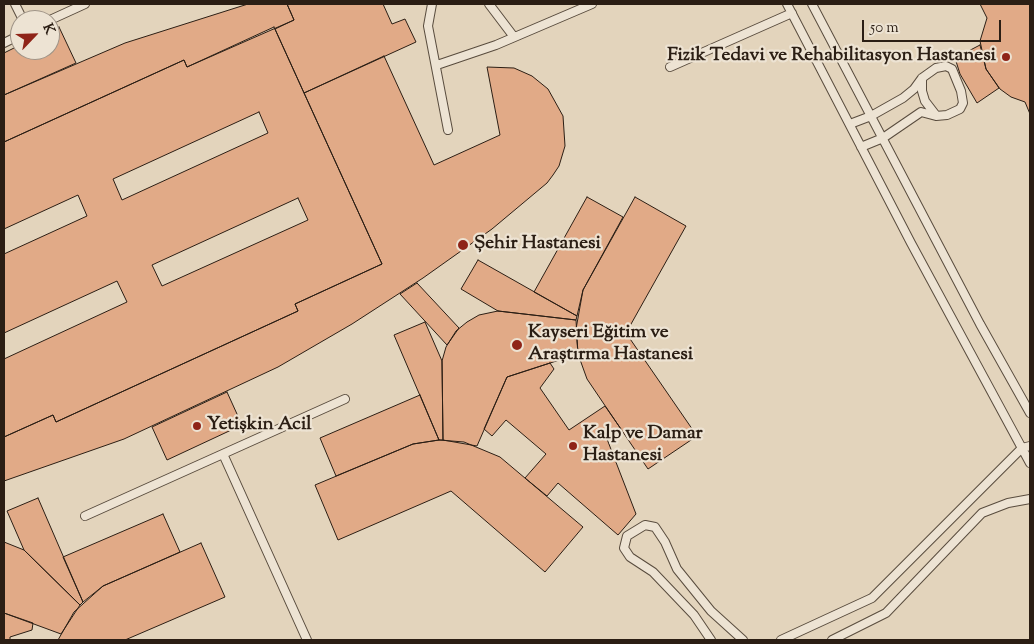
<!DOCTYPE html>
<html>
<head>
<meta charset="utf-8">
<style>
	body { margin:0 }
	#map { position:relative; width:1034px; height:644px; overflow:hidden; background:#e3d4bc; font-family:"Sorts Mill Goudy",serif }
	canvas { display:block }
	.frame { position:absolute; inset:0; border:5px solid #2b1e14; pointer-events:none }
	.north { position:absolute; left:10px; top:10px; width:50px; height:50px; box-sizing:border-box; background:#ede3d3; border:1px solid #9f9487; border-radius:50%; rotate:66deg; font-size:14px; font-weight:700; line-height:20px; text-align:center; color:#2b1e14 }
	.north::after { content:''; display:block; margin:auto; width:18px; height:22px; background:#8f2418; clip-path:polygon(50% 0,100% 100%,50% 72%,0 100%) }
	.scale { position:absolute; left:862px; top:20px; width:139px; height:22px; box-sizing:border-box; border:2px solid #2b1e14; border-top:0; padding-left:6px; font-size:15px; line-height:18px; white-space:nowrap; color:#2b1e14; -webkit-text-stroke:4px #ede3d3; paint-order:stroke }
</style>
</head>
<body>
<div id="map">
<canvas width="1034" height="644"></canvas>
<div class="frame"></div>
<div class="north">K</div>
<div class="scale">50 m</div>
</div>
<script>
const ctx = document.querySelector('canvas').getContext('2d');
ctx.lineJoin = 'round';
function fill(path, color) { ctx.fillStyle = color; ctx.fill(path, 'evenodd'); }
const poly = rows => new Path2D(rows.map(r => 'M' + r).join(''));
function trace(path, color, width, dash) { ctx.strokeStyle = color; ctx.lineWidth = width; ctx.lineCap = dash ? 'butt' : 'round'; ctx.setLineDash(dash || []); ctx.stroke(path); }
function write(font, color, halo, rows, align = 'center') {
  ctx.font = font + ' "Sorts Mill Goudy",serif'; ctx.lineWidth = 4.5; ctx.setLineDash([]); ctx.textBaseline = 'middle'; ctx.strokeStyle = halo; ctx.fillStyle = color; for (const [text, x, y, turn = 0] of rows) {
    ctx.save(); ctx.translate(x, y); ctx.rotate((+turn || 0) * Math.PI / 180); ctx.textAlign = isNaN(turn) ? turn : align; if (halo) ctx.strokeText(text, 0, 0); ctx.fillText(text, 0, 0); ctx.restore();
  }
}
const building = poly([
	[248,4,287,4,294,20,187,67,184,60,4,142,4,95,125,43,248,4],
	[287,4,383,4,392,24,405,19,416,42,304,93,275,29,294,20,287,4],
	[980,4,1030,4,1030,114,1025,102,1011,97,1000,89,986,69,980,41,987,18,980,4],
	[59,27,76,63,4,95,4,53,20,45,20,50,50,50,50,31,59,27],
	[274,27,382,264,295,304,298,311,56,422,53,415,4,437,4,359,127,302,117,281,4,333,4,254,87,216,78,195,4,229,4,142,184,60,187,67,274,27],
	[259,112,268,133,122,200,113,179,259,112],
	[298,198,308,220,162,286,152,265,298,198],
	[980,45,986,69,999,88,977,103,960,74,955,58,980,45],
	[384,56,434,165,500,135,487,67,514,68,532,76,548,89,563,116,565,146,559,166,553,175,547,183,492,229,423,278,352,324,278,367,124,439,4,481,4,437,53,415,56,422,298,311,295,304,382,264,304,93,384,56],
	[587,197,623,217,583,290,577,316,534,292,587,197],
	[635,197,686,226,626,333,697,436,648,469,587,379,578,354,576,329,583,290,635,197],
	[478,260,577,316,576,320,498,311,461,289,478,260],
	[417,283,459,328,447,345,400,294,417,283],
	[498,311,576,320,578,354,507,377,477,446,443,440,442,361,446,347,456,331,467,322,479,315,498,311],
	[425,322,442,361,443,440,439,440,394,335,425,322],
	[550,363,554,369,540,388,569,430,605,406,621,429,607,439,636,514,618,535,558,483,547,496,525,478,546,454,506,420,492,436,484,429,507,377,550,363],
	[227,392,242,425,167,460,152,427,227,392],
	[420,395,439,440,413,444,336,476,320,438,420,395],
	[439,440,464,442,500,457,583,527,545,572,451,491,338,540,315,485,413,444,439,440],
	[38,498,83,602,80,605,24,550,7,511,38,498],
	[163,514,180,552,103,586,83,602,63,557,163,514],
	[4,542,24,550,80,605,61,634,4,613,4,542],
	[201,543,225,597,125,640,58,640,74,612,103,586,201,543],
	[4,613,33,623,32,630,10,637,10,640,4,640,4,613]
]);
fill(building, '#e1aa87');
trace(building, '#2b1e14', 1);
const service = poly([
	[15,4,23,20],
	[432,4,428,26,448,130],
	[489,4,514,37],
	[787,4,911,243,1030,463],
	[812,4,980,324,1030,413],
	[50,20,85,4],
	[4,43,20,35],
	[437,65,496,45,592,4],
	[670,67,792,13],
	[922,78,922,91,925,101,935,114],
	[850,124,871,116,903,98,914,89,922,78,936,68,946,66,952,69,961,91,963,103,960,109,947,115,936,116,921,112,883,138,861,147],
	[223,454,307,640],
	[85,516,345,399],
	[711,640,694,615,653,572,630,557,624,548,627,536,645,525,655,527,665,542,677,569,711,611,743,640],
	[781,640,872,598,1022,448,1030,446],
	[832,640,886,613,982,513,1008,503,1030,499]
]);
trace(service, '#594c3e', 10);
trace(service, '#ede3d3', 8);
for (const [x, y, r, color] of [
	[1006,57,5,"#8f2418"],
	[463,245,6,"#8f2418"],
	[517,345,6,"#8f2418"],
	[197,426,5,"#8f2418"],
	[573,446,5,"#8f2418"]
]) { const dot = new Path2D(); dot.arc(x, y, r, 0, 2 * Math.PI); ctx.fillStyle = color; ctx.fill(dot); trace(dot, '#ede3d3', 2); }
write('bold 19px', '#2b1e14', '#ede3d3', [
	["Fizik Tedavi ve Rehabilitasyon Hastanesi",996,57,"right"],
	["Şehir Hastanesi",474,245],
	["Kayseri Eğitim ve",528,334],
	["Araştırma Hastanesi",528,356],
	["Yetişkin Acil",207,426],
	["Kalp ve Damar",583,435],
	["Hastanesi",583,457]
], 'left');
</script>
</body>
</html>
